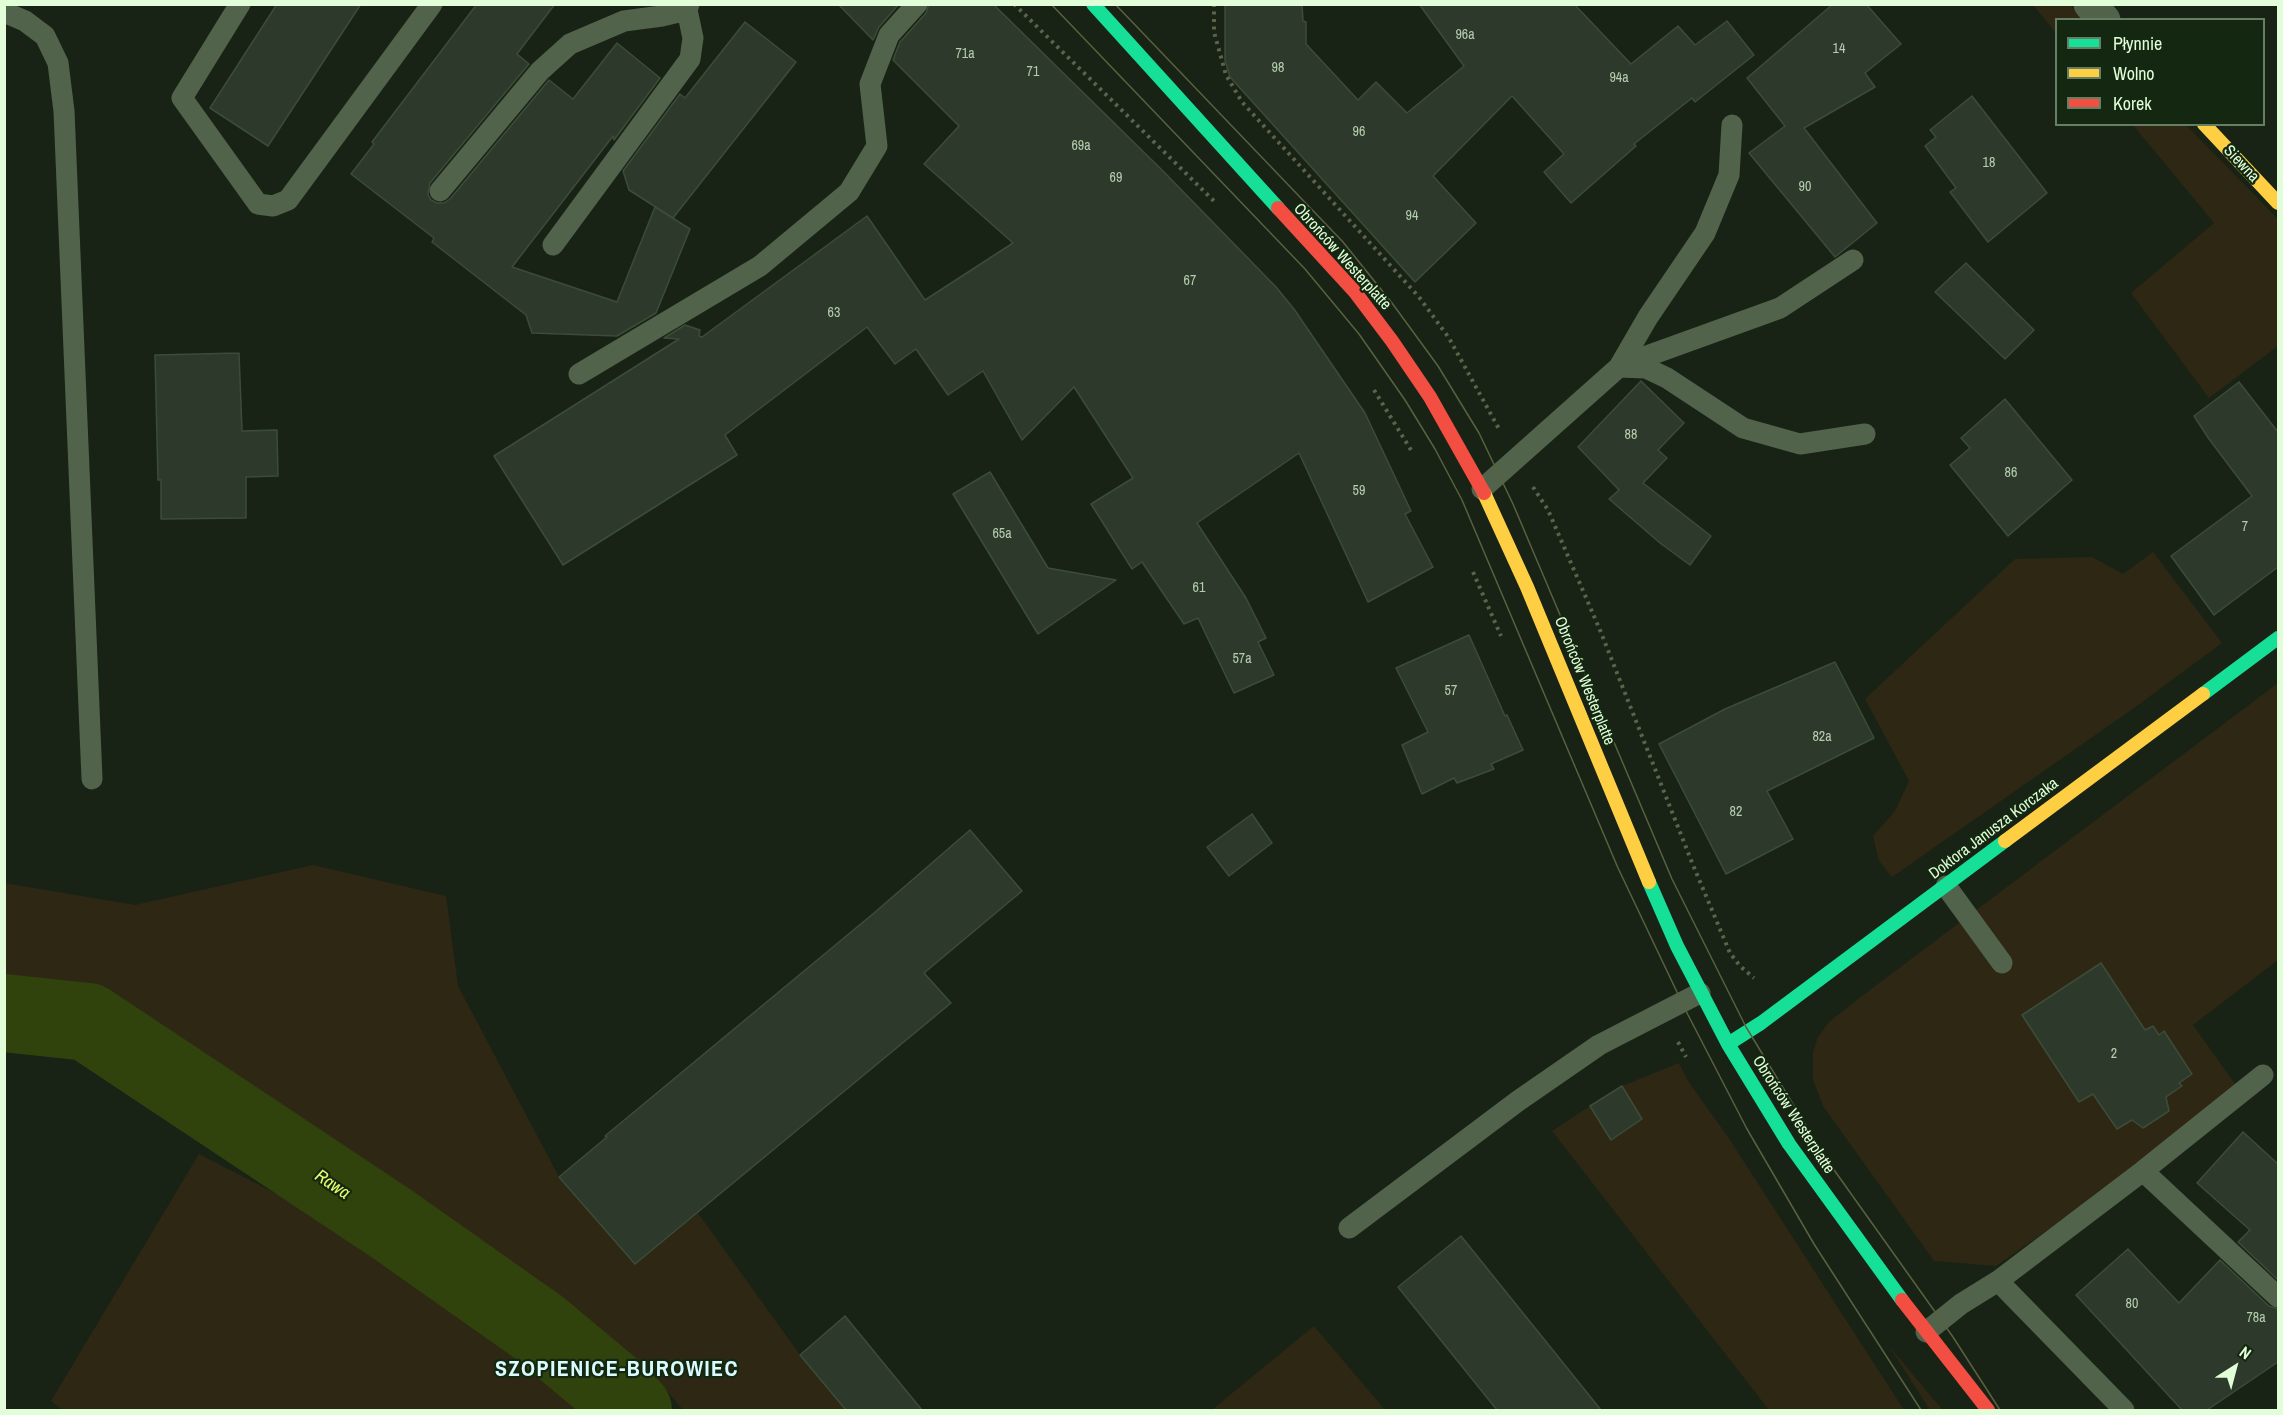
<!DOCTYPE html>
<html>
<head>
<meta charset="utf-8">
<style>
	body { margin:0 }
	#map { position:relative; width:2283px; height:1415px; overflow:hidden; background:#182316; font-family:"Archivo Narrow",sans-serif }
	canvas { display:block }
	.frame { position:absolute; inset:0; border:6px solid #e1fed9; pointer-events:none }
	.legend { position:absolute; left:2055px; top:18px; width:210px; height:108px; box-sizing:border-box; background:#142811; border:2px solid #667e61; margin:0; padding:8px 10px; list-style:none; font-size:18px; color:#e1fed9 }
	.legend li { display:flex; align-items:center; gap:12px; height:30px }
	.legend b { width:30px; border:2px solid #667e61 }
	.north { position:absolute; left:2205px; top:1337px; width:60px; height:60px; -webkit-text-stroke:4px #142811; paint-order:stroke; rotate:36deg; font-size:16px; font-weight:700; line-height:24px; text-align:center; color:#e1fed9 }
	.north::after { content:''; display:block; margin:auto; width:21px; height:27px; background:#e1fed9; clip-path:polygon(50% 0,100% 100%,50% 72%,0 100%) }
</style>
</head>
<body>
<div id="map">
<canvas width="2283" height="1415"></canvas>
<div class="frame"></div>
<ul class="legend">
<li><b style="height:8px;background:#16e098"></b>Płynnie</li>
<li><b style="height:8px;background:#ffcf43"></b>Wolno</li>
<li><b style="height:8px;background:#f24e42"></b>Korek</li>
</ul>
<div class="north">N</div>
</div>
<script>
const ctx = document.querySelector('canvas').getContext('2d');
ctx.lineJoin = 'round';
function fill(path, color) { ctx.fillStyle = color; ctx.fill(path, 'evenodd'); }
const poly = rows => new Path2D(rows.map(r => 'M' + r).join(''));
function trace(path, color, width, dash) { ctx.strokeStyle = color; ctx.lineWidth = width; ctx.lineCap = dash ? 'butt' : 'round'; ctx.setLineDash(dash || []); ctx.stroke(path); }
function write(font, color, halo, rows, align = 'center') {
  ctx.font = font + ' "Archivo Narrow",sans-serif'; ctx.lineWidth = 4.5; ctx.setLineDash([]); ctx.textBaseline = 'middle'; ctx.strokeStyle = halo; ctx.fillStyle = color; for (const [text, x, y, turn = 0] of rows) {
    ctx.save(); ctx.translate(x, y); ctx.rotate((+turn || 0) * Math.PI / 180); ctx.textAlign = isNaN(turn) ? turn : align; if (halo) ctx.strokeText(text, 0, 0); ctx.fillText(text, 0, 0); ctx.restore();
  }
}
fill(poly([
	[2033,5,2070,5,2084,19,2056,20,2056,33],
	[2133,125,2186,125,2278,219,2278,346,2209,398,2131,293,2214,223],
	[2153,552,2222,643,2134,708,1892,877,1879,861,1873,836,1895,811,1909,781,1865,699,2015,559,2092,557,2123,574],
	[2278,683,2278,960,2193,1025,2238,1088,2089,1201,1996,1266,1934,1261,1823,1106,1813,1080,1813,1052,1818,1037,1829,1022,1858,999],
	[313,865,446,896,458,986,559,1177,635,1264,698,1213,800,1355,846,1410,683,1410,646,1366,578,1314,98,1003,5,992,4,883,135,905],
	[1679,1063,1688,1081,1728,1137,1904,1410,1769,1410,1552,1131,1590,1106,1611,1139,1622,1086],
	[199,1154,370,1242,568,1383,595,1410,63,1410,51,1401],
	[1314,1326,1385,1410,1212,1410,1248,1380],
	[1889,1346,1930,1395,1943,1410,1930,1410]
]), '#2e2714');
trace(poly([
	[4,1013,88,1022,392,1224,538,1327,617,1393,633,1410]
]), '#31430d', 78);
const building = poly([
	[277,4,361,4,268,146,210,108,277,4],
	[477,4,555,4,517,54,529,64,430,183,428,195,431,200,437,203,444,203,450,199,549,80,573,99,617,43,660,78,614,140,613,136,512,267,617,302,655,207,690,229,656,313,617,336,532,333,526,315,432,242,434,238,351,174,374,144,372,142,477,4],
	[838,4,899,4,879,27,873,40,838,4],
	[929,4,993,4,1164,172,1276,287,1294,309,1365,413,1411,511,1405,514,1433,567,1368,602,1299,453,1197,523,1246,598,1266,638,1258,642,1274,675,1234,693,1198,618,1184,624,1142,562,1132,569,1091,504,1133,478,1074,387,1022,440,983,371,948,395,916,349,895,364,867,327,725,435,737,455,563,565,494,456,679,339,664,338,685,325,700,330,699,336,702,337,867,216,925,300,1013,243,924,164,959,126,893,60,900,42,926,13,929,4],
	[1225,4,1302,4,1303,21,1306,22,1306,44,1358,100,1376,82,1407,113,1464,66,1419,4,1574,4,1631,64,1678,26,1695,45,1727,21,1754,55,1695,102,1692,98,1634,144,1636,146,1571,203,1544,172,1564,154,1512,96,1433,176,1476,223,1415,282,1230,77,1225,60,1225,4],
	[1833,4,1866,4,1901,44,1865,73,1875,87,1804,128,1877,223,1835,257,1749,153,1785,126,1747,78,1833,4],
	[745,22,796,62,673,218,629,190,623,171,680,94,685,98,745,22],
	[1972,96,2047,193,1988,242,1950,192,1956,188,1925,146,1936,137,1930,130,1972,96],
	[1966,263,2034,330,2005,359,1935,292,1966,263],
	[239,353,242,431,277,430,278,476,246,477,246,518,161,519,161,480,158,480,155,355,239,353],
	[1641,381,1684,423,1658,450,1667,458,1643,483,1711,536,1690,565,1660,543,1609,499,1619,490,1578,447,1641,381],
	[2239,382,2278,432,2278,567,2214,615,2171,556,2252,496,2209,439,2194,416,2239,382],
	[2005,399,2072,480,2008,536,1950,465,1970,448,1961,438,2005,399],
	[990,472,1048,568,1116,580,1038,634,953,494,990,472],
	[1469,635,1505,716,1507,715,1523,750,1491,764,1494,769,1457,783,1454,778,1422,794,1402,745,1428,732,1396,668,1469,635],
	[1835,662,1874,738,1767,791,1793,839,1726,874,1659,744,1725,709,1835,662],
	[1252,814,1272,843,1229,876,1207,847,1252,814],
	[970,830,1022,891,924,973,951,1003,635,1264,559,1177,607,1137,605,1136,874,913,970,830],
	[2101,963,2145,1030,2153,1026,2159,1035,2164,1031,2192,1074,2179,1083,2182,1086,2166,1097,2169,1111,2143,1128,2132,1120,2117,1129,2093,1094,2079,1102,2022,1015,2101,963],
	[1622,1086,1642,1119,1611,1140,1590,1106,1622,1086],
	[2243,1132,2278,1164,2278,1280,2238,1242,2250,1230,2197,1183,2243,1132],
	[1461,1236,1601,1410,1497,1410,1398,1287,1461,1236],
	[2128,1249,2179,1303,2220,1260,2269,1306,2278,1309,2278,1362,2207,1410,2182,1410,2076,1295,2128,1249],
	[845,1316,922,1410,846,1410,800,1355,845,1316]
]);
fill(building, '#2d3a2b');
trace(building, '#3c4c38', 1.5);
trace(poly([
	[1014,4,1217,204],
	[1214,4,1214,32,1226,75,1242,102,1419,297,1449,338,1499,429],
	[1374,390,1411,450],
	[1533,487,1548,510,1600,630,1693,865,1730,953,1740,966,1754,978],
	[1473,572,1501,636],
	[1678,1042,1686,1057]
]), '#5d6249', 4, [3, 4.5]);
trace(poly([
	[240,4,182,98,258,204,273,206,288,200,432,4],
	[4,12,25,21,45,36,58,63,64,111,92,779],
	[440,191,540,71,570,44,624,21,662,16,687,10],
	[553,245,690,59,693,38,687,10,689,4],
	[1625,364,1780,308,1853,260],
	[1619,367,1646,368,1667,378,1743,428,1800,444,1865,434],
	[579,374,760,266,849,192,877,146,870,84,889,35,917,4],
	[1482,489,1619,367,1648,317,1705,233,1729,175,1732,125],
	[1946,886,2002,963],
	[2143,1171,2278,1297],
	[1349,1228,1518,1101,1599,1045,1700,993],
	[1998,1281,2124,1410],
	[1926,1332,1961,1304,1998,1281,2143,1171,2263,1075]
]), '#52634c', 21);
trace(poly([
	[2090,4,2104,20]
]), '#52634c', 33);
trace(poly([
	[1093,4,1278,208],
	[2203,694,2278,638],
	[1649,882,1677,946,1728,1044,1789,1144,1902,1300],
	[1728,1044,1761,1023,2005,841]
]), '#16e098', 14);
trace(poly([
	[2204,124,2278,203],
	[1484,493,1527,587,1649,882],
	[2005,841,2203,694]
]), '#ffcf43', 14);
trace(poly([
	[1278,208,1355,292,1392,341,1430,397,1484,493],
	[1902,1300,1988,1410]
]), '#f24e42', 14);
trace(poly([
	[1051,4,1305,269,1359,334,1405,400,1435,449,1462,500,1618,868,1686,1011,1747,1129,1814,1244,1921,1410],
	[1115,4,1343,242,1392,303,1438,366,1479,433,1513,504,1672,879,1746,1027,1827,1160,1953,1337,2000,1410]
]), '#5b613f', 1.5);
write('14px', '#b4cdae', null, [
	["96a",1465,35],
	["14",1839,49],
	["71a",965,54],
	["98",1278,68],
	["71",1033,72],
	["94a",1619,78],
	["96",1359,132],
	["69a",1081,146],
	["18",1989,163],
	["69",1116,178],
	["90",1805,187],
	["94",1412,216],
	["67",1190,281],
	["63",834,313],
	["88",1631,435],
	["86",2011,473],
	["59",1359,491],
	["7",2245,527],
	["65a",1002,534],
	["61",1199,588],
	["57a",1242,659],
	["57",1451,691],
	["82a",1822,737],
	["82",1736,812],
	["2",2114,1054],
	["80",2132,1304],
	["78a",2256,1318]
]);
write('16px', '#e1fed9', '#142811', [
	["Siewna",2241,164,47],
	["Obrońców Westerplatte",1342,257,48],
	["Obrońców Westerplatte",1584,681,68],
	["Doktora Janusza Korczaka",1994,829,-37],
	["Obrońców Westerplatte",1793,1115,57]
]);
write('italic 18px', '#e6fb6a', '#142811', [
	["Rawa",332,1185,34]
]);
ctx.letterSpacing = '1.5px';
write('bold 22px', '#dbfcfe', '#142811', [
	["SZOPIENICE-BUROWIEC",617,1370]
]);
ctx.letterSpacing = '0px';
</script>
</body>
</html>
